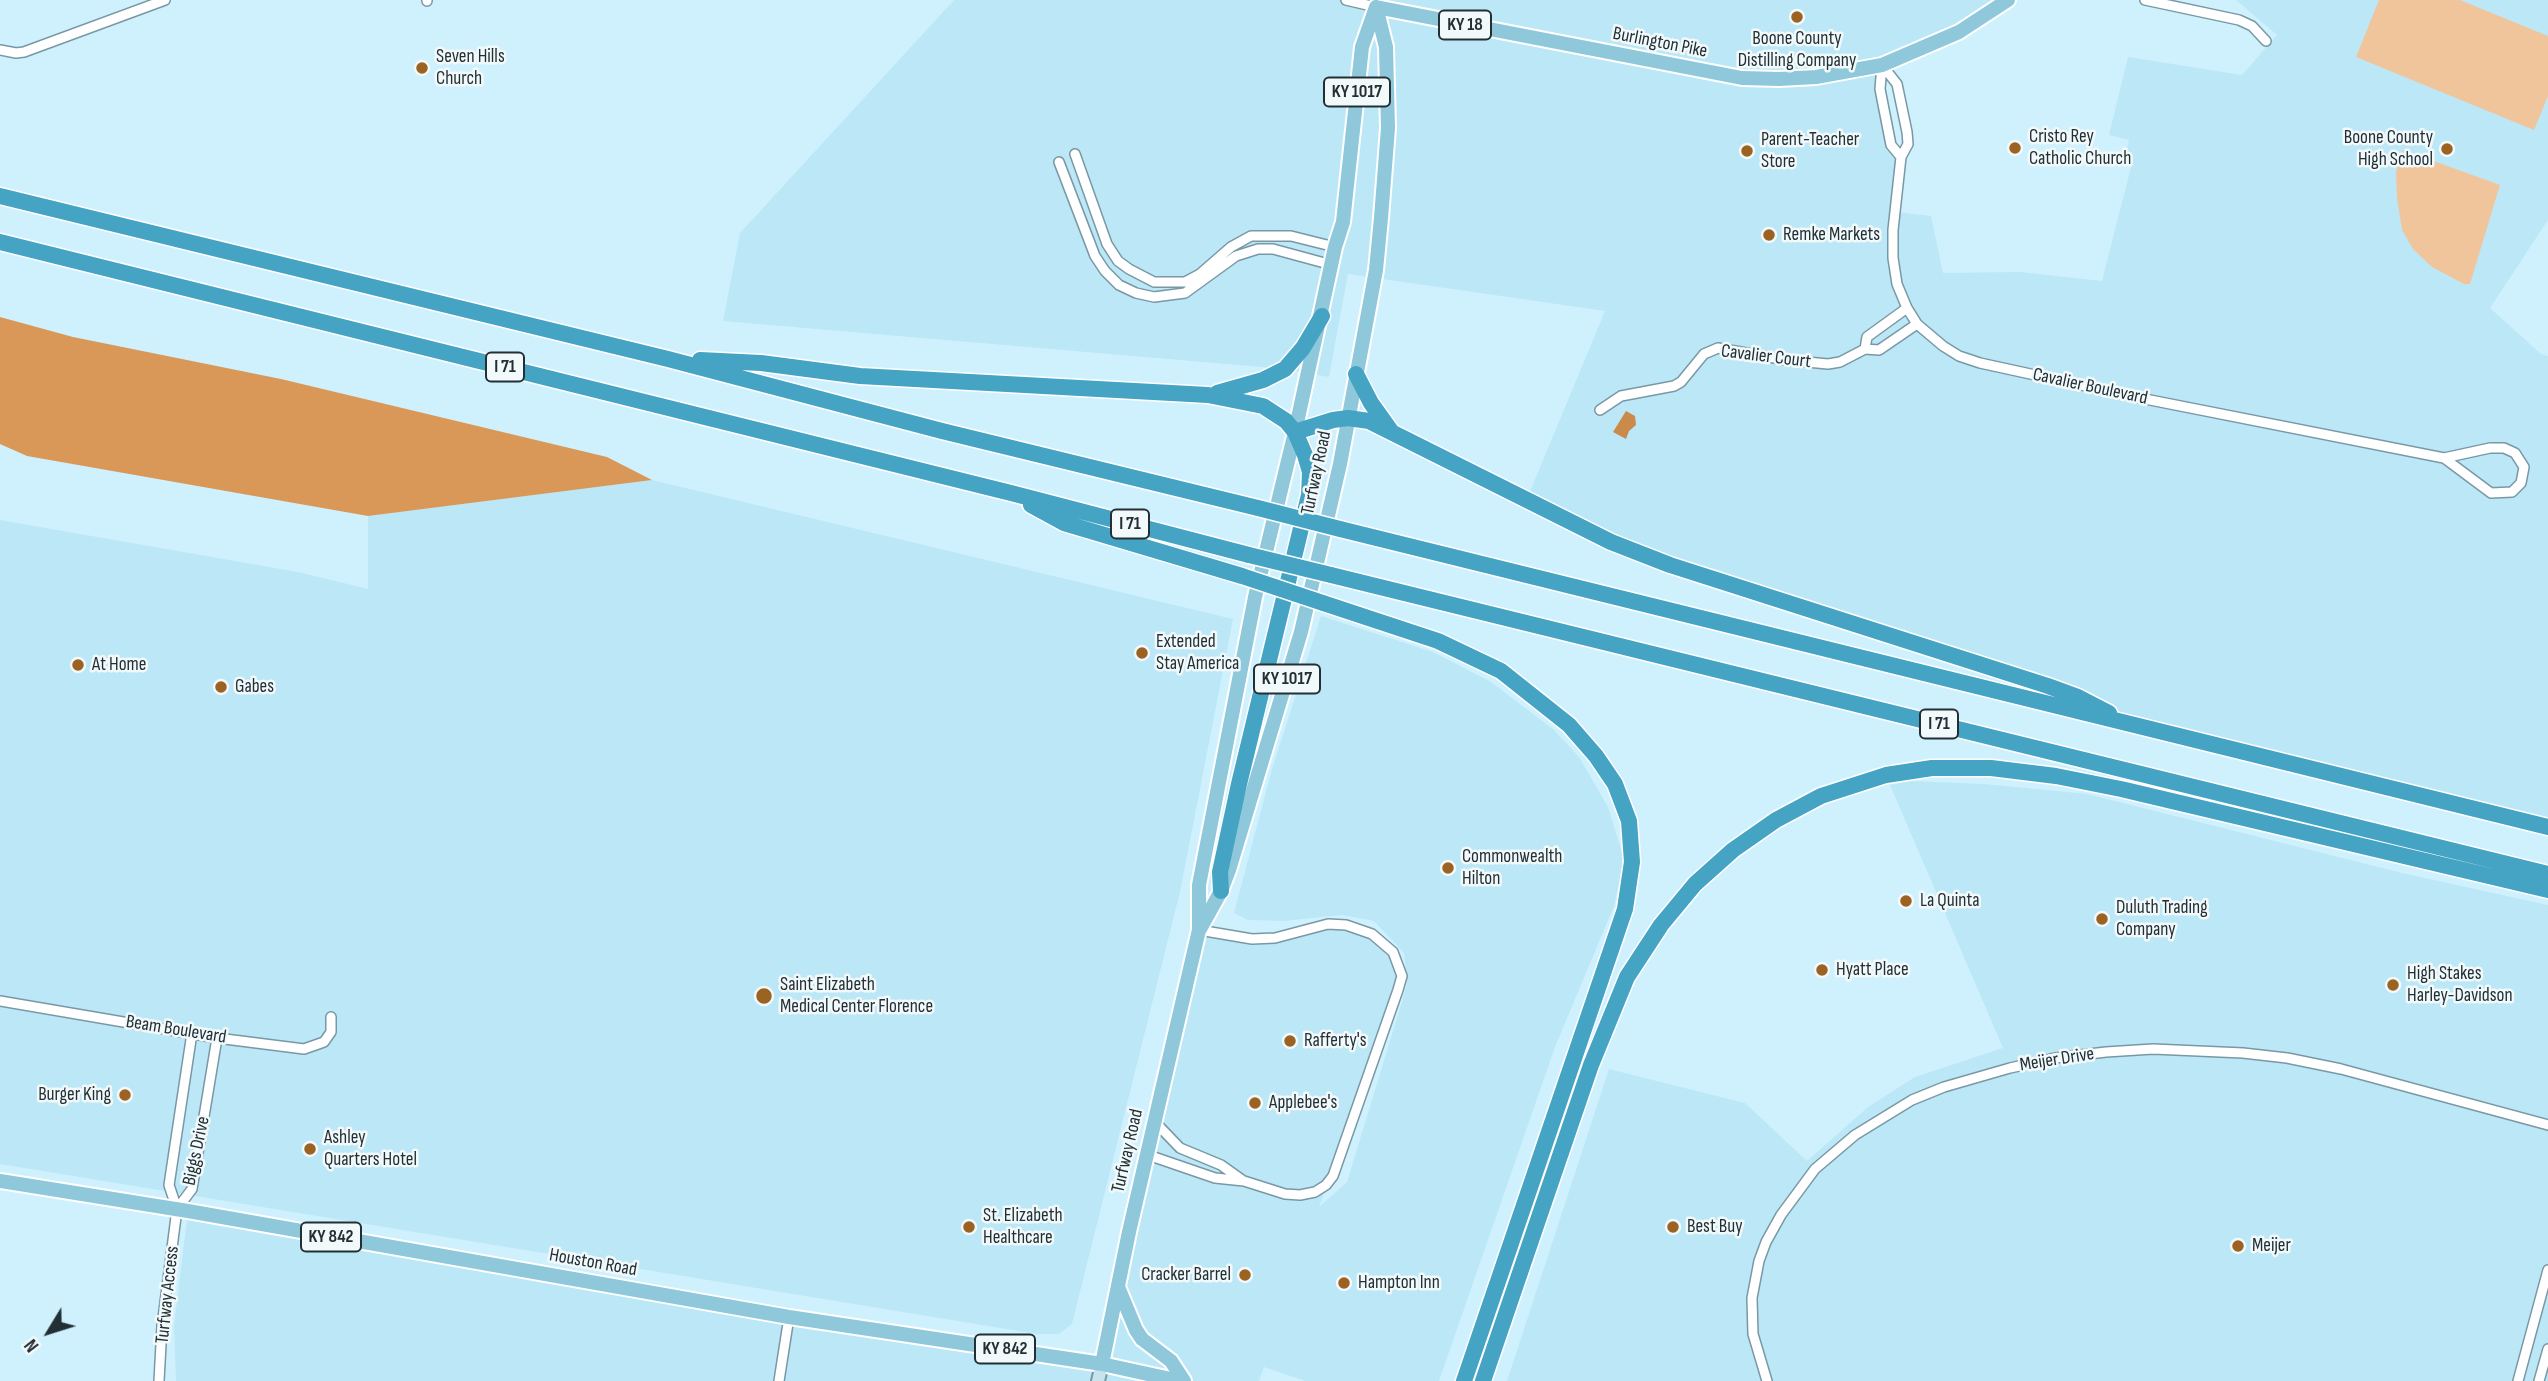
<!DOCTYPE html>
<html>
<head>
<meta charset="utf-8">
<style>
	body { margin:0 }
	#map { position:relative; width:2548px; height:1381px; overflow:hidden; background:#cff1fe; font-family:"Sofia Sans Condensed",sans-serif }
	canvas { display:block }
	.north { position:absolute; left:14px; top:1297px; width:70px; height:70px; -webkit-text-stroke:5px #f2f9fb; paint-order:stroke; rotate:232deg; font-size:19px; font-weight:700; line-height:28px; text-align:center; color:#222f34 }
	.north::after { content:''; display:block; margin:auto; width:24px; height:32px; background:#222f34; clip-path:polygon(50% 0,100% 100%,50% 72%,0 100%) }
</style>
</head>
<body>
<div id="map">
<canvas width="2548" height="1381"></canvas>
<div class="north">N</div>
</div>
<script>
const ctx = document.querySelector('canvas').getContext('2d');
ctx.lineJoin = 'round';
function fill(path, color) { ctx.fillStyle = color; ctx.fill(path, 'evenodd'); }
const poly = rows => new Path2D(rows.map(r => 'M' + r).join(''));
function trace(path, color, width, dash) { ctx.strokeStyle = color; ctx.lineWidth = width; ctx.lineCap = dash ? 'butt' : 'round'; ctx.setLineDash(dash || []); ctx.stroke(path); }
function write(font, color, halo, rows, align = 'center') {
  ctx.font = font + ' "Sofia Sans Condensed",sans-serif'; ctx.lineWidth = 5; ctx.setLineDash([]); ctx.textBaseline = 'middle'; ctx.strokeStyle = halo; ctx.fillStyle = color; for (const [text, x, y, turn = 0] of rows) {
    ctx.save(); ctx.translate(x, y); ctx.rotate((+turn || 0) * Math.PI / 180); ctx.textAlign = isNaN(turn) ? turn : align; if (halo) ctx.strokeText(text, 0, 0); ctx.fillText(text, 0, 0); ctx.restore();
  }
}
fill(poly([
	[954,0,2008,0,1882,65,1880,89,1891,145,1901,157,1896,212,1931,216,1943,273,2020,272,2102,281,2132,163,2124,161,2129,140,2109,135,2128,57,2242,75,2277,35,2236,0,2548,0,2548,220,2490,308,2541,354,2548,356,2548,827,2136,727,2078,697,1670,565,1526,501,1605,311,1348,274,1329,377,1285,369,723,321,740,233],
	[652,480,1233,619,1180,892,1072,1324,1059,1334,1037,1334,0,1164,0,520,298,572,368,589,368,516],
	[1321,616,1433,652,1491,682,1554,730,1579,757,1608,807,1624,859,1614,906,1555,1047,1439,1381,1305,1381,1264,1367,1259,1381,176,1381,174,1326,188,1211,1102,1364,1199,930,1252,939,1346,925,1384,942,1402,976,1319,1207,1347,1182,1407,985,1404,953,1374,921,1342,915,1284,921,1248,920,1234,913,1272,769],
	[1911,781,1984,784,2087,794,2402,873,2548,905,2548,1381,1507,1381,1609,1069,1745,1103,1807,1161,1868,1107,1915,1077,2003,1048,1890,785]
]), '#bce7f7');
fill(poly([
	[2379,0,2460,0,2548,36,2548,96,2534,130,2356,57],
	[2403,150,2500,185,2470,284,2464,284,2432,267,2413,249,2402,230,2397,198,2396,172]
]), '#f1c59c');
fill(poly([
	[0,317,73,337,281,379,607,457,652,480,368,516,27,456,0,444]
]), '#d99857');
fill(poly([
	[1626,411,1635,416,1636,425,1629,431,1626,439,1613,432]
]), '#ca8a49');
const street = poly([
	[427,0,427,1],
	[1346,0,1376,7],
	[2145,0,2239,20,2252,26,2266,41],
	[0,50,16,53,24,52,165,0],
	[1882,65,1897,84,1907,132,1908,144,1901,157,1893,230,1893,258,1897,284,1907,308,1917,324,1943,346,1959,356,1980,363,2145,399,2444,458,2490,448,2504,448,2515,453,2524,467,2521,483,2512,492,2491,493,2444,458],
	[1882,65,1880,89,1891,145,1901,157],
	[1075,154,1107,244,1118,261,1129,269,1154,282,1185,282,1200,274,1231,247,1251,236,1291,236,1335,247],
	[1059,162,1095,256,1105,271,1119,285,1136,293,1154,297,1185,293,1236,256,1258,249,1273,249,1332,265],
	[1865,349,1867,337,1907,308],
	[1600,410,1621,396,1674,386,1681,382,1704,354,1718,348,1786,360,1828,364,1840,362,1865,349,1879,350,1917,324],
	[0,1001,217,1038,304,1049,324,1042,331,1032,331,1017],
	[1155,1122,1180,1148,1221,1165,1242,1180],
	[1148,1155,1215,1178,1244,1181,1285,1194,1300,1195,1315,1192,1326,1185,1333,1176,1398,990,1402,976,1393,952,1372,934,1346,925,1328,924,1275,938,1252,939,1199,930],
	[177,1209,192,1189,217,1038],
	[159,1381,162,1326,177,1209,169,1185,192,1033],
	[779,1381,789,1317],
	[1767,1381,1753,1334,1752,1298,1759,1261,1766,1242,1781,1215,1815,1169,1855,1135,1912,1100,1944,1087,2010,1068,2055,1058,2106,1052,2153,1049,2243,1053,2287,1058,2341,1069,2548,1125],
	[2518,1381,2548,1270],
	[2539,1381,2548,1349]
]);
const secondary = poly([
	[1098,1381,1102,1364]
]);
const primary = poly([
	[1376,7,1742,78,1779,79,1816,77,1882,65,1959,32,2008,0],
	[1200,929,1221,891,1229,870,1301,632,1340,464,1376,270,1381,218,1388,128,1386,47,1376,7],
	[0,1181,188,1211,789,1317,1102,1364,1180,1381],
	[1118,1287,1136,1330,1142,1339,1171,1361,1184,1381],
	[1102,1364,1129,1232,1199,930,1199,885,1255,597,1295,432,1335,247,1343,222,1362,47,1376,7]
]);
const highway = poly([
	[0,196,668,359,942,431,1258,508],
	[0,242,1011,493,1249,555],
	[700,360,761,363,860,376,1208,395,1263,406,1286,421,1295,432,1305,455,1310,472,1309,495,1239,784,1220,872,1221,891],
	[1356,374,1371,403,1391,431],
	[1217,393,1263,380,1285,369,1303,348,1322,316],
	[1295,432,1333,420,1348,418,1369,421,1611,542,1670,565,2048,686,2078,697,2109,713],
	[1031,505,1064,523,1242,576],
	[1340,529,2548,827],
	[1331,575,2548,874],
	[1323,603,1438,641,1501,671,1569,725,1596,756,1615,784,1629,821,1632,862,1625,909,1464,1381],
	[1483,1381,1591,1065,1627,977,1661,925,1695,884,1733,850,1776,820,1821,796,1886,775,1932,768,1991,768,2056,776,2121,789,2548,890]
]);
trace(street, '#7998a5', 12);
trace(secondary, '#7998a5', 16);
trace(primary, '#fff', 18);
trace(highway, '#fff', 19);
trace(street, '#fff', 9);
trace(secondary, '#c7e3ed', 12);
trace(primary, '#8fc8db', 14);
trace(highway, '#45a3c3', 16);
const highwayBridge = poly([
	[1258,508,1340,529],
	[1249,555,1331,575],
	[1242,576,1323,603]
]);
trace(highwayBridge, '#fff', 19, []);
trace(highwayBridge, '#45a3c3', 16);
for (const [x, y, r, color] of [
	[1797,17,7,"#9c6221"],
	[422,68,7,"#9c6221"],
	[2015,148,7,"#9c6221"],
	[2447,149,7,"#9c6221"],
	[1747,151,7,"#9c6221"],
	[1769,235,7,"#9c6221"],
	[1142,653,7,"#9c6221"],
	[78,665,7,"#9c6221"],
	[221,687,7,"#9c6221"],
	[1448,868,7,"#9c6221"],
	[1906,901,7,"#9c6221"],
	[2102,919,7,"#9c6221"],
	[1822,970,7,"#9c6221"],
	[2393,985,7,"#9c6221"],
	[764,996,9,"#9c6221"],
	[1290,1041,7,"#9c6221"],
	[125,1095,7,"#9c6221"],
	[1255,1103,7,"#9c6221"],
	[310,1149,7,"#9c6221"],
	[969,1227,7,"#9c6221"],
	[1673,1227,7,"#9c6221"],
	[2238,1246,7,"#9c6221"],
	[1245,1275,7,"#9c6221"],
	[1344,1283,7,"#9c6221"]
]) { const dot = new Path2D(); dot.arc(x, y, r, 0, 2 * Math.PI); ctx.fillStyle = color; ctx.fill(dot); trace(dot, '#f2f9fb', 2.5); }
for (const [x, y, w] of [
	[1465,25,52],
	[1357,92,66],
	[505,367,38],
	[1130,524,38],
	[1287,679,66],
	[1939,724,38],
	[331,1237,60],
	[1005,1349,60]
]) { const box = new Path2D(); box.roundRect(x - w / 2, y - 14.5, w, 29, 5); ctx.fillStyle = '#f2f9fb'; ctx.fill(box); trace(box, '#222f34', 2); }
write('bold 18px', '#222f34', null, [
	["KY 18",1465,25],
	["KY 1017",1357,92],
	["I 71",505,367],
	["I 71",1130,524],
	["KY 1017",1287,679],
	["I 71",1939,724],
	["KY 842",331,1237],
	["KY 842",1005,1349]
]);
write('19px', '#222f34', '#f2f9fb', [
	["Boone County",1797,39,"center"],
	["Distilling Company",1797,61,"center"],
	["Seven Hills",436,57],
	["Church",436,79],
	["Cristo Rey",2029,137],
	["Catholic Church",2029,159],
	["Boone County",2433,138,"right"],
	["High School",2433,160,"right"],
	["Parent-Teacher",1761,140],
	["Store",1761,162],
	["Remke Markets",1783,235],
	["Extended",1156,642],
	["Stay America",1156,664],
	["At Home",92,665],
	["Gabes",235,687],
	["Commonwealth",1462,857],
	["Hilton",1462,879],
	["La Quinta",1920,901],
	["Duluth Trading",2116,908],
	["Company",2116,930],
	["Hyatt Place",1836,970],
	["High Stakes",2407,974],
	["Harley-Davidson",2407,996],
	["Saint Elizabeth",780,985],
	["Medical Center Florence",780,1007],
	["Rafferty's",1304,1041],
	["Burger King",111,1095,"right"],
	["Applebee's",1269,1103],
	["Ashley",324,1138],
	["Quarters Hotel",324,1160],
	["St. Elizabeth",983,1216],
	["Healthcare",983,1238],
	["Best Buy",1687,1227],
	["Meijer",2252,1246],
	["Cracker Barrel",1231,1275,"right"],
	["Hampton Inn",1358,1283]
], 'left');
write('19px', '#222f34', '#f2f9fb', [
	["Burlington Pike",1660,43,11],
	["Cavalier Court",1766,357,7],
	["Cavalier Boulevard",2090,387,12],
	["Turfway Road",1317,473,-78],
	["Beam Boulevard",176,1030,9],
	["Meijer Drive",2057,1060,-9],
	["Biggs Drive",197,1151,-78],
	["Turfway Road",1128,1151,-77],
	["Houston Road",593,1263,10],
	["Turfway Access",168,1295,-84]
]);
</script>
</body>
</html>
